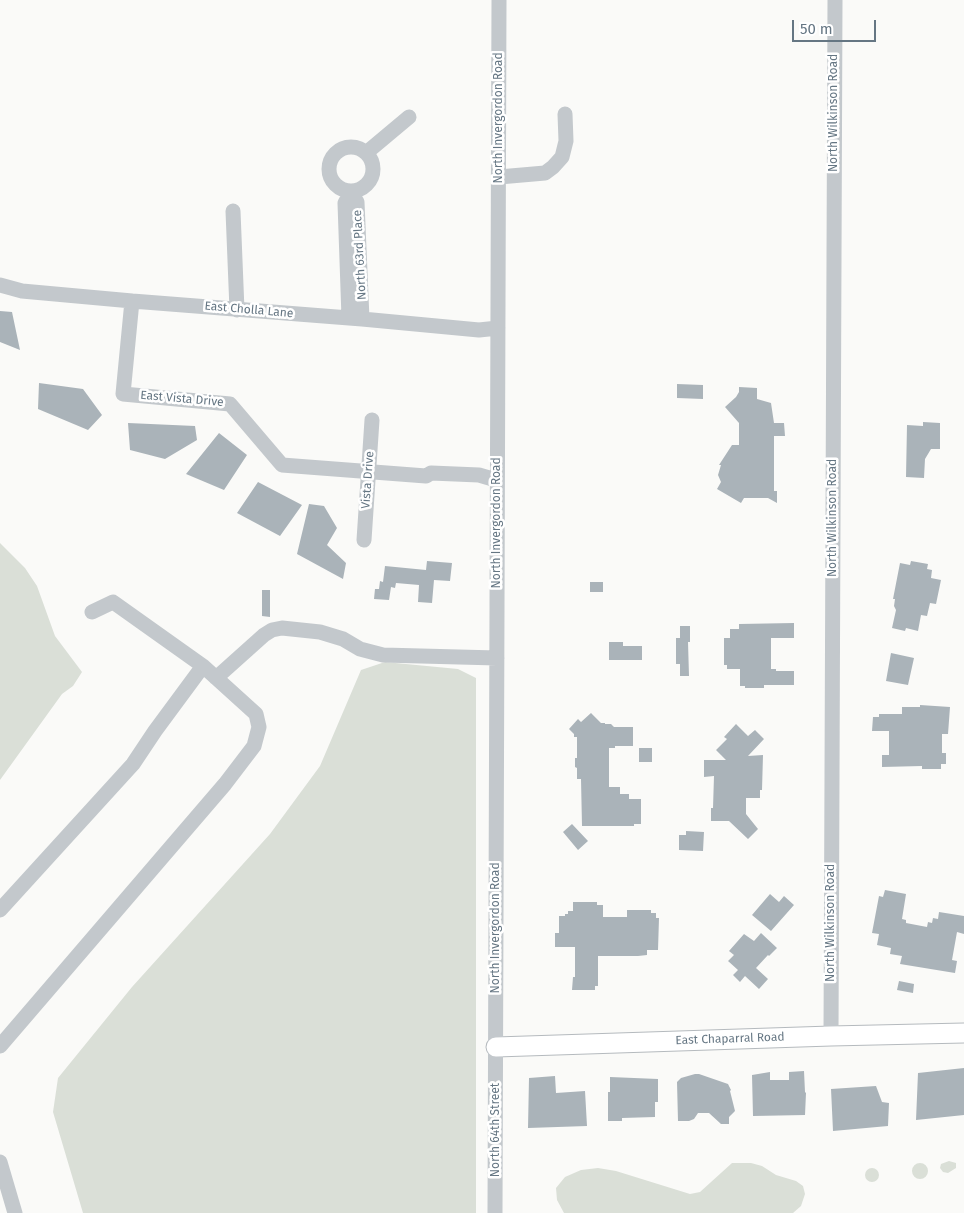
<!DOCTYPE html>
<html>
<head>
<meta charset="utf-8">
<style>
	body { margin:0 }
	#map { position:relative; width:964px; height:1213px; overflow:hidden; background:#fafaf8; font-family:"Fira Sans",sans-serif }
	canvas { display:block }
	.scale { position:absolute; left:792px; top:20px; width:84px; height:22px; box-sizing:border-box; border:2px solid #657683; border-top:0; padding-left:6px; font-size:15px; line-height:18px; white-space:nowrap; color:#657683; -webkit-text-stroke:4px #fff; paint-order:stroke }
</style>
</head>
<body>
<div id="map">
<canvas width="964" height="1213"></canvas>
<div class="scale">50 m</div>
</div>
<script>
const ctx = document.querySelector('canvas').getContext('2d');
ctx.lineJoin = 'round';
function fill(path, color) { ctx.fillStyle = color; ctx.fill(path, 'evenodd'); }
const poly = rows => new Path2D(rows.map(r => 'M' + r).join(''));
function trace(path, color, width, dash) { ctx.strokeStyle = color; ctx.lineWidth = width; ctx.lineCap = dash ? 'butt' : 'round'; ctx.setLineDash(dash || []); ctx.stroke(path); }
function write(font, color, halo, rows, align = 'center') {
  ctx.font = font + ' "Fira Sans",sans-serif'; ctx.lineWidth = 5; ctx.setLineDash([]); ctx.textBaseline = 'middle'; ctx.strokeStyle = halo; ctx.fillStyle = color; for (const [text, x, y, turn = 0] of rows) {
    ctx.save(); ctx.translate(x, y); ctx.rotate((+turn || 0) * Math.PI / 180); ctx.textAlign = isNaN(turn) ? turn : align; if (halo) ctx.strokeText(text, 0, 0); ctx.fillText(text, 0, 0); ctx.restore();
  }
}
fill(poly([
	[0,543,25,568,37,586,55,636,82,672,73,686,62,694,0,780],
	[385,662,458,669,476,678,476,1213,83,1213,53,1112,58,1078,132,987,270,834,320,766,361,670],
	[949,1161,956,1163,956,1168,948,1173,943,1172,940,1168,941,1164],
	[732,1163,751,1163,762,1166,776,1175,796,1181,803,1186,805,1194,801,1206,793,1213,564,1213,557,1200,556,1188,565,1177,581,1170,598,1168,616,1171,690,1194,700,1192],
	'912 1171a8 8 0 1 1 16 0a8 8 0 1 1-16 0Z',
	'865 1175a7 7 0 1 1 14 0a7 7 0 1 1-14 0Z'
]), '#dadfd7');
fill(poly([
	[0,311,12,312,20,350,0,342],
	[39,383,83,389,102,415,88,430,38,409],
	[677,384,703,385,703,399,677,398],
	[739,387,757,388,757,399,771,403,774,423,784,423,785,436,774,436,774,491,777,491,777,503,768,498,744,498,741,503,717,489,721,482,718,475,721,465,719,465,732,445,739,445,739,423,725,407,736,397,739,392],
	[923,422,940,423,940,449,931,449,925,459,924,478,906,477,907,425,923,426],
	[128,423,195,426,197,440,165,459,130,450],
	[219,433,247,455,224,490,186,474],
	[258,482,302,505,280,536,237,513],
	[309,504,324,506,337,528,327,545,346,563,343,579,297,554],
	[427,561,452,563,450,581,434,580,432,603,418,602,419,585,396,583,395,588,391,587,389,600,374,599,375,589,379,589,380,581,383,582,385,566,426,570],
	[911,561,928,564,927,569,932,570,931,578,941,580,936,604,930,603,927,616,921,615,918,631,906,628,905,631,892,628,896,610,894,606,895,599,893,599,900,563,910,565],
	[590,582,603,582,603,592,590,592],
	[262,590,270,590,270,617,262,616],
	[794,623,794,638,771,638,771,669,776,669,776,671,794,671,794,685,764,685,764,688,745,688,745,686,740,686,740,669,727,669,727,665,724,665,724,638,730,638,730,629,739,629,739,624],
	[680,626,690,626,690,642,688,642,689,676,680,676,680,664,676,664,676,638,680,638],
	[609,642,623,642,623,646,642,646,642,660,609,660],
	[891,653,914,658,908,685,886,681],
	[920,705,950,707,948,734,942,734,942,753,946,753,946,764,941,764,941,769,922,769,922,766,882,767,882,755,889,755,889,731,872,731,873,717,879,717,879,714,902,714,902,707,920,707],
	[591,713,601,723,605,723,605,724,611,724,614,727,633,727,633,746,615,746,615,748,609,748,609,787,620,787,620,794,629,794,629,799,641,799,641,824,634,824,634,826,582,826,581,779,577,779,577,768,575,767,575,758,577,758,577,737,574,737,574,734,569,729,578,719,581,722],
	[736,724,748,736,755,730,764,739,748,756,763,755,762,790,760,790,760,798,746,798,746,814,758,829,748,839,729,821,711,821,711,808,713,808,714,776,704,777,704,760,726,760,716,750,727,739,724,737],
	[639,748,652,748,652,762,639,762],
	[572,824,588,841,578,850,563,832],
	[686,831,704,832,703,851,679,850,679,835,686,835],
	[885,890,906,894,902,919,906,920,906,923,927,927,928,922,932,923,933,918,938,919,939,912,964,916,964,934,957,932,952,960,957,961,955,973,900,964,902,956,890,954,891,948,877,945,879,934,872,933,879,896,883,897],
	[770,894,779,902,784,896,794,905,771,931,752,915],
	[573,902,597,902,597,905,603,905,603,917,627,917,627,910,651,910,651,913,656,913,656,918,659,918,658,950,647,950,647,955,638,956,598,956,598,986,595,986,595,990,572,990,573,977,575,977,575,947,555,947,555,933,559,933,559,916,565,916,565,914,568,914,568,911,573,911],
	[761,933,777,948,769,956,768,955,756,968,768,979,759,989,745,976,740,982,733,975,738,970,728,961,734,955,729,951,744,934,754,941],
	[899,981,914,984,913,993,897,990],
	[964,1068,964,1115,916,1120,918,1073],
	[804,1071,805,1092,806,1093,805,1115,753,1116,752,1075,770,1072,770,1080,789,1080,789,1072],
	[695,1074,699,1074,728,1084,731,1090,730,1091,735,1111,729,1117,729,1124,721,1124,709,1113,698,1113,694,1119,689,1121,678,1121,677,1082,681,1078],
	[555,1076,556,1093,585,1091,587,1126,528,1128,529,1078],
	[610,1077,658,1079,658,1102,655,1102,655,1117,622,1118,622,1121,608,1121,608,1092,610,1092],
	[876,1086,882,1102,889,1103,888,1126,833,1131,831,1089]
]), '#aab3b9');
const major = poly([
	[496,1047,831,1036,964,1033]
]);
trace(major, '#b5babe', 21);
trace(poly([
	'329 169a22 22 0 1 1 44 0a22 22 0 1 1-44 0Z',
	[366,153,409,117],
	[499,177,545,173,553,167,562,157,566,141,565,114],
	[233,211,237,310],
	[0,285,22,291,132,301,362,319,479,330,498,328],
	[132,301,123,394,230,404,282,465,426,476,431,473,479,475,496,480],
	[349,318,345,203,351,192,357,202,362,319],
	[364,540,372,420],
	[216,678,264,635,272,630,282,628,320,632,343,639,360,649,383,655,497,658],
	[0,910,133,764,155,731,203,666],
	[831,1036,835,0],
	[0,1046,225,784,254,746,259,727,256,714,203,666,113,602,92,612],
	[0,1162,15,1213],
	[495,1213,499,0]
]), '#c3c8cc', 15);
trace(major, '#fff', 19);
write('12px', '#657683', '#fff', [
	["North Wilkinson Road",834,113,-90],
	["North Invergordon Road",499,118,-90],
	["North 63rd Place",360,255,-93],
	["East Cholla Lane",249,310,5],
	["East Vista Drive",182,399,5],
	["Vista Drive",368,480,-86],
	["North Wilkinson Road",833,518,-90],
	["North Invergordon Road",497,523,-90],
	["North Wilkinson Road",831,923,-90],
	["North Invergordon Road",496,928,-90],
	["East Chaparral Road",730,1039,-2],
	["North 64th Street",496,1130,-90]
]);
</script>
</body>
</html>
